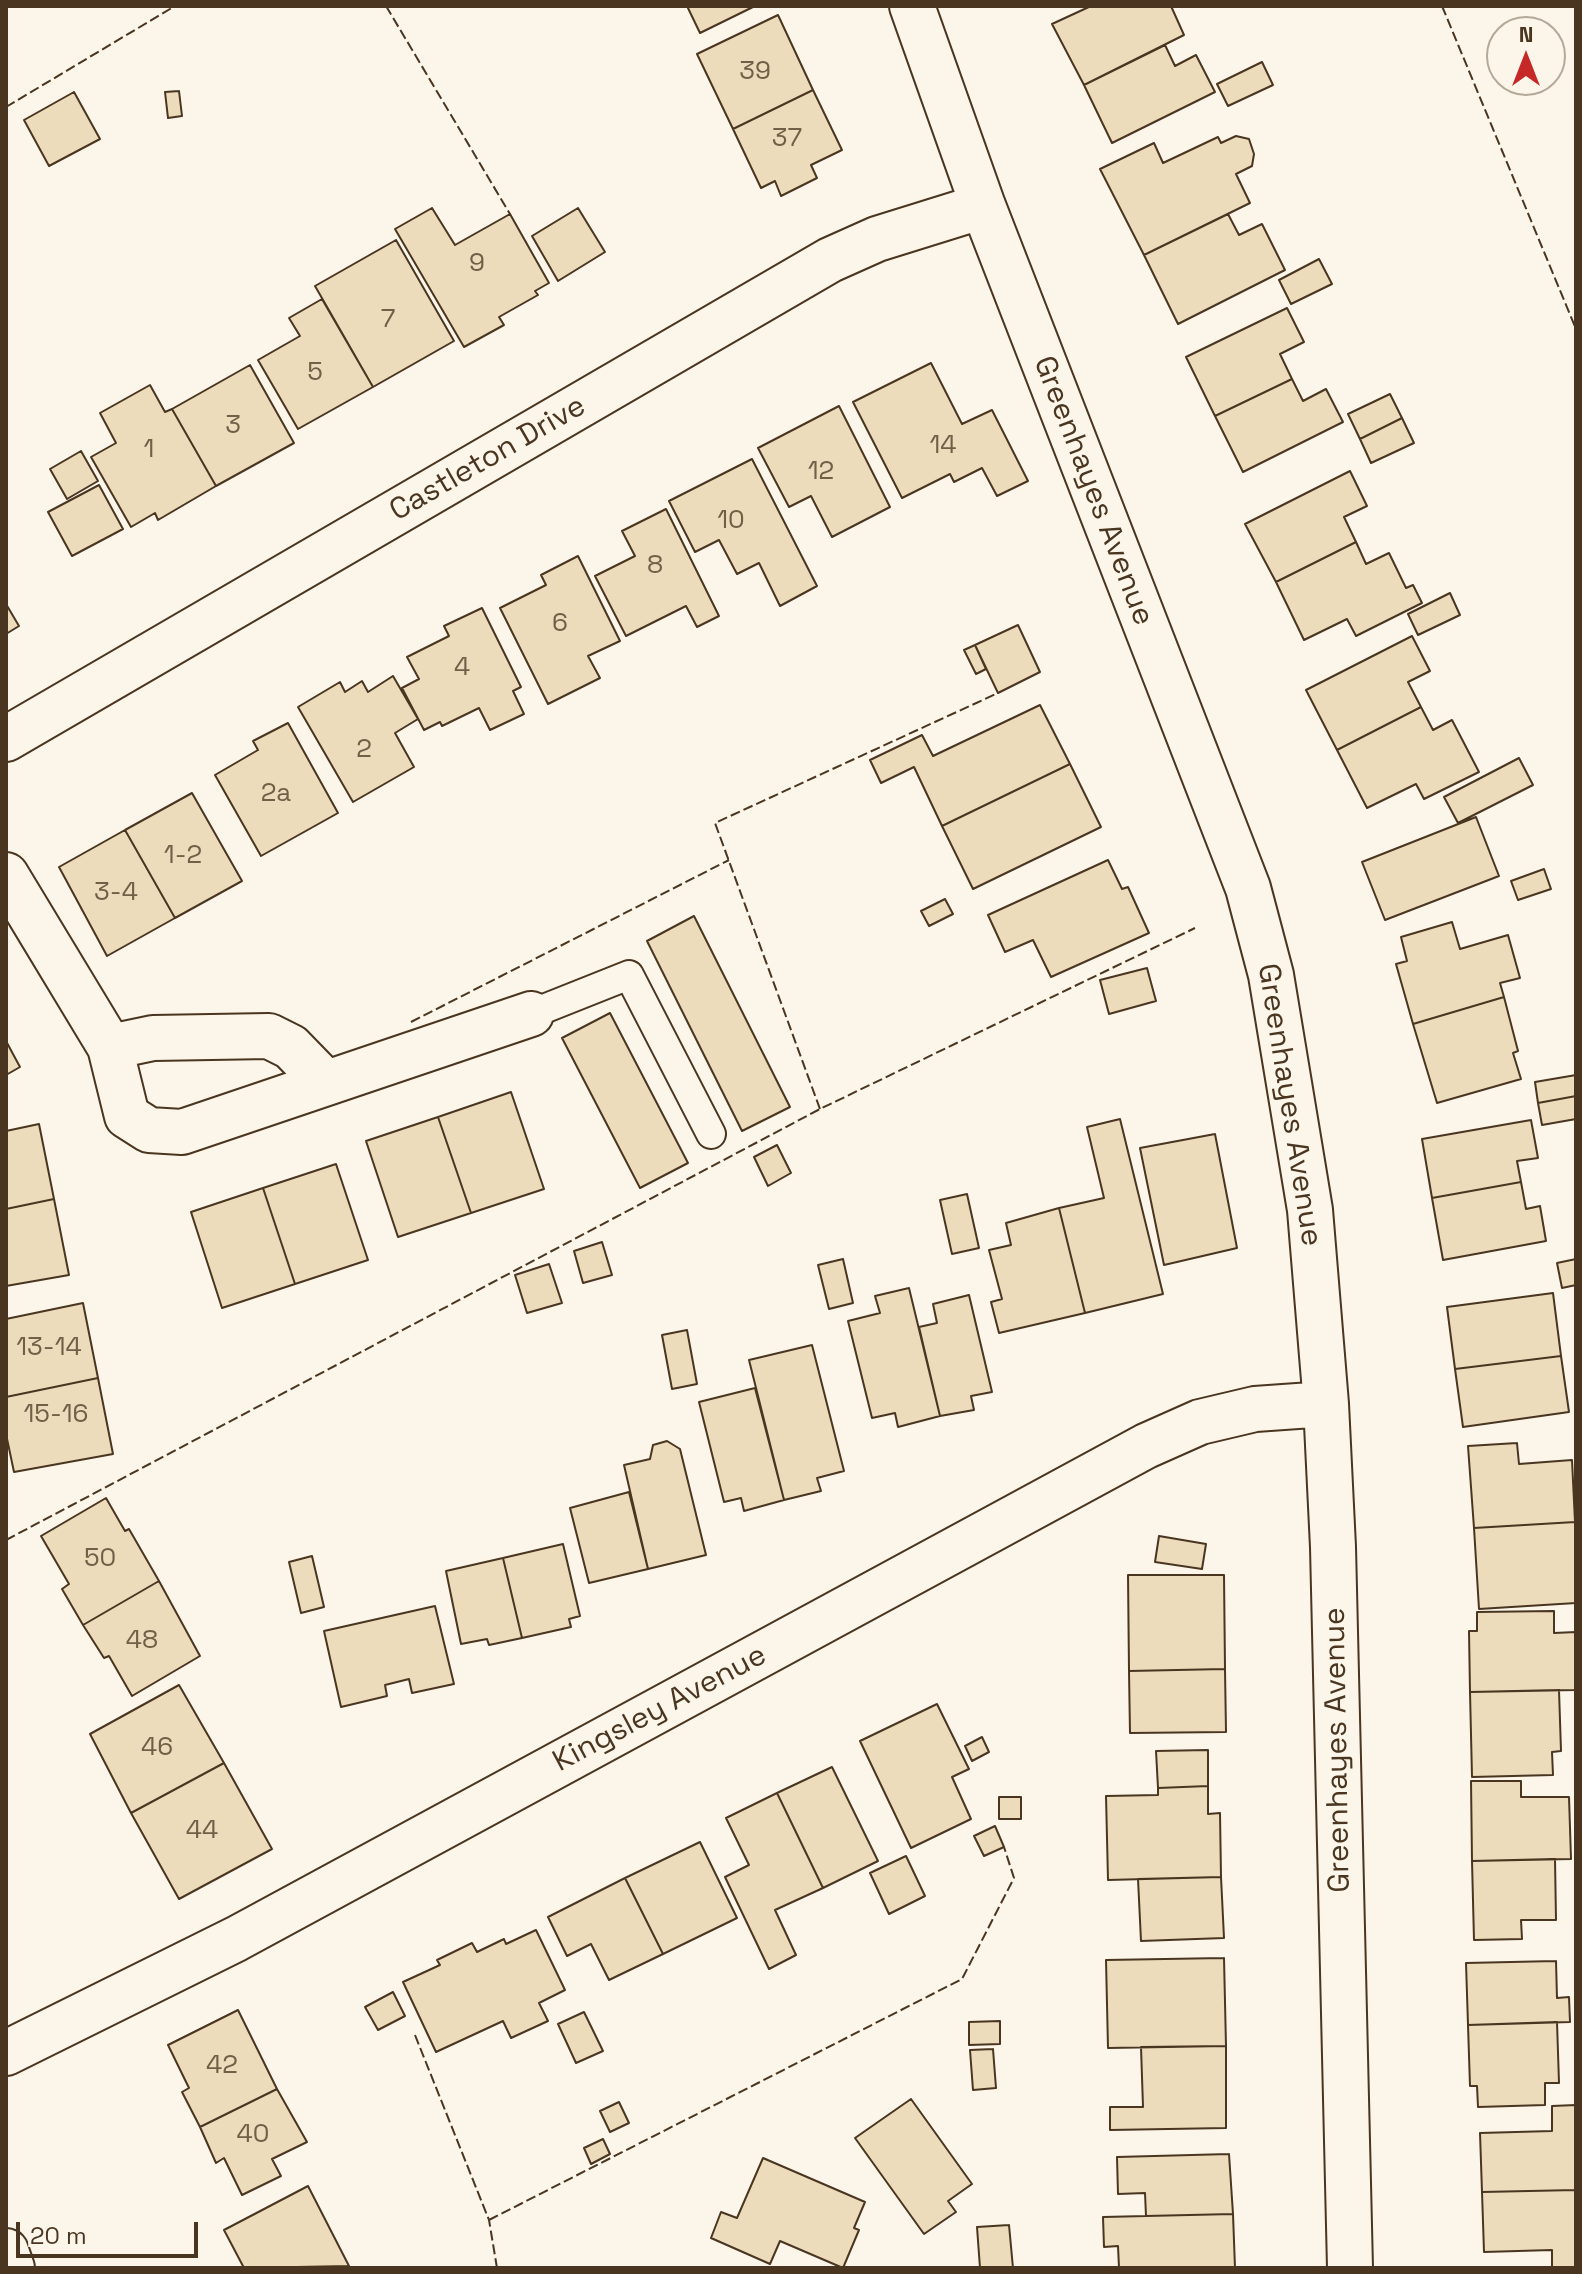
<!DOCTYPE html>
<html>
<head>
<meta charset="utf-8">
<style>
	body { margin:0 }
	#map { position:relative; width:1582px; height:2274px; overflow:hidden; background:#fbf6e9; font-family:"Space Grotesk",sans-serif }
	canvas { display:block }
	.frame { position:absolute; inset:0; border:8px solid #4a3520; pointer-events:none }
	.north { position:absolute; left:1486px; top:16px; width:80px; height:80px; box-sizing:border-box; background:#fbf6e9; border:2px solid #b4a999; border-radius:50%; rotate:0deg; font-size:22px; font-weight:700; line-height:32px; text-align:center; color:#4a3520 }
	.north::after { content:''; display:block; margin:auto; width:28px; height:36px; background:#c62828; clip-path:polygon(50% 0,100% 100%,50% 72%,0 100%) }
	.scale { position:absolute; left:16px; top:2222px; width:182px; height:36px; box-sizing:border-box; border:4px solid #4a3520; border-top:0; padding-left:10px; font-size:24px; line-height:28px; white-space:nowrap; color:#4a3520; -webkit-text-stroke:6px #fbf6e9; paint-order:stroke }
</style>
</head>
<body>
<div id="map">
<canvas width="1582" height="2274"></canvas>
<div class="frame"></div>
<div class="north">N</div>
<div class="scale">20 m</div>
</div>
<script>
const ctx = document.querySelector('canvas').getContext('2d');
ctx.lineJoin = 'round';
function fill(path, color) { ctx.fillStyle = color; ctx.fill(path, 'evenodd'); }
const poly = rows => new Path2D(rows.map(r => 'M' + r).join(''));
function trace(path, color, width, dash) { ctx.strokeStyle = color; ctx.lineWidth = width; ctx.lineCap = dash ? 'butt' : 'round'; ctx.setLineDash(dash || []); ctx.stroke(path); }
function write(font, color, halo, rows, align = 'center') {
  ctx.font = font + ' "Space Grotesk",sans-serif'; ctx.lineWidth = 6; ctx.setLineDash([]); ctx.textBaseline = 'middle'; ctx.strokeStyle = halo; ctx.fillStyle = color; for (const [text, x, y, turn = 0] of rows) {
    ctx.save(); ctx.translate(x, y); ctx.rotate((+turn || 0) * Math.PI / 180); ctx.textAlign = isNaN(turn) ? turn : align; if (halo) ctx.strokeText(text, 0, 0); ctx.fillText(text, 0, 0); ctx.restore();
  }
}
const building = poly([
	[687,6,755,6,700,33,687,6],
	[1091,6,1171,6,1184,35,1084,85,1052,24,1091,6],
	[778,15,813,90,733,129,697,54,778,15],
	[1165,45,1175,66,1196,55,1215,92,1112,143,1084,85,1165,45],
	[1262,62,1273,85,1228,106,1217,84,1262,62],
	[813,90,842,150,811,165,817,178,781,196,775,181,761,188,733,129,813,90],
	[179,91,182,116,168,118,165,92,179,91],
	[74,92,100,139,49,166,24,120,74,92],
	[1236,136,1249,139,1254,154,1252,166,1236,174,1250,203,1144,255,1100,169,1154,143,1163,163,1218,137,1221,143,1236,136],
	[432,208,455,245,510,214,549,283,535,291,538,295,499,317,504,325,464,347,395,229,432,208],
	[578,208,605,252,558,281,532,236,578,208],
	[1228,214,1239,235,1262,224,1285,270,1178,324,1144,255,1228,214],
	[396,240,454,341,373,387,315,286,396,240],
	[1319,259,1332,284,1291,304,1279,280,1319,259],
	[322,299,373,387,298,429,258,360,300,336,289,318,322,299],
	[1287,308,1304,342,1280,354,1292,379,1215,416,1186,357,1287,308],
	[931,363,962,424,992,410,1028,481,997,496,982,468,954,482,950,474,902,498,853,402,931,363],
	[250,365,294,443,216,486,172,409,250,365],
	[1292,379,1303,401,1326,389,1343,422,1243,472,1215,416,1292,379],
	[150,385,165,412,172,409,216,486,158,520,155,513,131,527,91,457,116,443,100,413,150,385],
	[1390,394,1402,418,1360,439,1348,414,1390,394],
	[839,406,890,507,832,537,811,496,789,507,758,448,839,406],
	[1402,418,1414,443,1371,463,1360,439,1402,418],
	[81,451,98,481,67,499,50,469,81,451],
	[752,459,817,586,780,606,759,563,737,574,719,540,695,552,669,501,752,459],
	[1350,471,1367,506,1344,517,1356,542,1276,582,1245,524,1350,471],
	[99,485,123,529,72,556,48,512,99,485],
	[666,509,719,616,697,627,686,606,626,636,595,576,635,556,622,531,666,509],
	[1356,542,1366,564,1389,553,1406,588,1413,585,1422,603,1356,636,1347,619,1304,640,1276,582,1356,542],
	[578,556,620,641,588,656,600,678,548,704,500,608,546,585,541,575,578,556],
	[1450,593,1460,615,1418,635,1408,614,1450,593],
	[6,604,19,626,6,634,6,604],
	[482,608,521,687,513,691,524,714,490,730,479,708,442,726,440,722,424,730,402,688,419,679,407,657,449,636,444,626,482,608],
	[1018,625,1040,672,998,693,975,645,1018,625],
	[1412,636,1430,671,1408,682,1421,707,1337,750,1306,690,1412,636],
	[975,645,986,669,976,674,964,650,975,645],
	[393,676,418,719,395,733,414,767,353,802,298,707,340,682,345,692,362,681,368,692,393,676],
	[1040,705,1070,764,942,826,914,767,881,783,870,760,922,735,933,756,1040,705],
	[1421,707,1433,730,1452,720,1479,772,1424,799,1416,784,1367,808,1337,750,1421,707],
	[288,723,338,813,261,856,215,775,258,750,253,741,288,723],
	[1519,758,1533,785,1458,823,1444,797,1519,758],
	[1070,764,1101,827,973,889,942,826,1070,764],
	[192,793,242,881,175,918,125,830,192,793],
	[1476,817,1499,876,1385,920,1362,862,1476,817],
	[125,830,175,918,107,956,59,867,125,830],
	[1108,860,1122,889,1128,887,1149,933,1051,977,1033,940,1005,952,988,915,1108,860],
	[1544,869,1551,889,1518,900,1511,881,1544,869],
	[945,899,953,914,929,926,921,911,945,899],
	[694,916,790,1107,742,1131,647,941,694,916],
	[1452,922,1460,949,1508,935,1520,978,1500,983,1504,997,1413,1024,1396,964,1407,961,1401,937,1452,922],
	[1147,968,1156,1001,1109,1014,1100,980,1147,968],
	[1504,997,1518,1051,1513,1053,1521,1079,1437,1103,1413,1024,1504,997],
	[610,1013,688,1163,640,1188,562,1038,610,1013],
	[6,1041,20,1067,6,1075,6,1041],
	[1576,1075,1576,1096,1538,1103,1535,1082,1576,1075],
	[511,1092,544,1189,471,1213,438,1117,511,1092],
	[1576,1096,1576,1119,1542,1125,1538,1103,1576,1096],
	[438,1117,471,1213,398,1237,366,1141,438,1117],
	[1120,1119,1163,1294,1085,1313,1059,1208,1104,1198,1087,1127,1120,1119],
	[1531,1120,1538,1158,1517,1161,1521,1182,1432,1198,1422,1139,1531,1120],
	[39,1124,54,1199,6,1209,6,1131,39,1124],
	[1215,1134,1237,1248,1164,1265,1140,1148,1215,1134],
	[777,1145,791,1173,768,1186,754,1157,777,1145],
	[336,1164,368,1260,295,1284,263,1188,336,1164],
	[1521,1182,1526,1209,1540,1206,1546,1241,1443,1260,1432,1198,1521,1182],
	[263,1188,295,1284,222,1308,191,1212,263,1188],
	[967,1194,979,1248,952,1254,940,1200,967,1194],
	[54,1199,69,1275,6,1286,6,1209,54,1199],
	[1059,1208,1085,1313,999,1333,991,1302,1002,1299,989,1250,1011,1245,1006,1223,1059,1208],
	[602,1242,612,1275,583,1283,574,1251,602,1242],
	[843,1259,853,1303,829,1309,818,1265,843,1259],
	[1576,1259,1576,1285,1562,1288,1557,1263,1576,1259],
	[549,1264,562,1303,527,1313,515,1275,549,1264],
	[909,1288,940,1416,898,1427,895,1413,872,1418,848,1321,880,1313,875,1296,909,1288],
	[1553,1293,1561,1356,1455,1369,1447,1307,1553,1293],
	[969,1295,992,1392,971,1396,974,1410,940,1416,919,1327,937,1323,933,1304,969,1295],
	[83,1303,98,1378,6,1397,6,1319,83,1303],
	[687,1330,697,1384,672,1389,662,1335,687,1330],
	[812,1345,844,1471,817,1478,821,1491,784,1500,749,1360,812,1345],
	[1561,1356,1569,1412,1463,1427,1455,1369,1561,1356],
	[98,1378,113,1454,14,1472,6,1434,6,1397,98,1378],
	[755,1388,784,1500,744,1511,741,1498,724,1502,699,1402,755,1388],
	[667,1441,680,1449,706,1555,648,1569,624,1465,650,1459,653,1445,667,1441],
	[1517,1443,1519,1464,1572,1460,1575,1522,1474,1528,1468,1446,1517,1443],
	[629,1492,648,1569,589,1583,570,1508,629,1492],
	[106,1498,125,1531,129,1529,159,1581,83,1625,62,1589,69,1584,41,1536,106,1498],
	[1575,1522,1576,1603,1479,1609,1474,1528,1575,1522],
	[1159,1536,1206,1544,1202,1569,1155,1562,1159,1536],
	[563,1544,580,1616,569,1619,571,1627,522,1638,503,1558,563,1544],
	[312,1556,324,1607,301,1613,289,1562,312,1556],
	[503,1558,522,1638,489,1645,487,1639,461,1644,446,1571,503,1558],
	[1128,1575,1224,1575,1225,1669,1129,1671,1128,1575],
	[159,1581,200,1656,132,1696,109,1656,104,1658,83,1625,159,1581],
	[435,1606,454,1684,412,1693,409,1679,385,1685,387,1696,341,1707,324,1631,435,1606],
	[1554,1611,1554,1633,1576,1632,1576,1690,1470,1692,1469,1631,1477,1631,1477,1612,1554,1611],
	[1225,1669,1226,1732,1130,1733,1129,1671,1225,1669],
	[179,1685,224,1763,131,1813,90,1734,179,1685],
	[1559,1690,1561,1751,1552,1752,1553,1775,1472,1777,1470,1692,1559,1690],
	[937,1704,969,1769,952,1777,971,1819,911,1848,860,1741,937,1704],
	[982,1737,989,1752,972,1761,965,1746,982,1737],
	[1208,1750,1208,1786,1158,1788,1156,1751,1208,1750],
	[224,1763,272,1849,179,1899,131,1813,224,1763],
	[832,1767,878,1861,823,1888,777,1793,832,1767],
	[1471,1781,1521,1781,1521,1797,1569,1797,1571,1859,1472,1861,1471,1781],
	[1208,1786,1208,1814,1220,1813,1221,1877,1108,1880,1106,1796,1158,1795,1158,1788,1208,1786],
	[777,1793,823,1888,775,1910,796,1955,769,1969,725,1877,749,1865,726,1818,777,1793],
	[999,1797,1021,1797,1021,1819,999,1819,999,1797],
	[995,1826,1004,1847,984,1856,974,1836,995,1826],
	[700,1842,737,1918,663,1954,625,1878,700,1842],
	[906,1856,925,1896,889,1914,870,1873,906,1856],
	[1555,1859,1556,1920,1521,1920,1522,1939,1474,1940,1472,1861,1555,1859],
	[1221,1877,1224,1938,1141,1941,1138,1879,1221,1877],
	[625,1878,663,1954,609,1980,591,1944,567,1956,548,1917,625,1878],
	[536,1930,565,1990,539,2003,548,2021,511,2038,503,2021,436,2052,403,1982,440,1965,437,1960,472,1943,477,1952,504,1939,506,1944,536,1930],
	[1224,1958,1226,2046,1108,2048,1106,1960,1224,1958],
	[1556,1961,1557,1998,1569,1997,1570,2022,1468,2025,1466,1963,1556,1961],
	[393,1992,405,2016,378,2030,365,2007,393,1992],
	[238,2010,277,2089,200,2127,182,2092,189,2088,168,2045,238,2010],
	[584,2012,603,2051,576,2063,558,2024,584,2012],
	[1000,2021,1000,2044,969,2045,969,2022,1000,2021],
	[1557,2022,1559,2083,1545,2083,1545,2105,1478,2107,1477,2086,1470,2086,1468,2025,1557,2022],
	[1226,2046,1226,2128,1110,2130,1110,2107,1143,2107,1141,2047,1226,2046],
	[993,2049,996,2088,973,2090,970,2050,993,2049],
	[277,2089,307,2142,272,2159,281,2176,242,2195,224,2158,216,2163,200,2127,277,2089],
	[911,2099,972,2184,948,2201,956,2212,924,2234,855,2138,911,2099],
	[619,2102,629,2123,610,2132,600,2111,619,2102],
	[1576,2105,1576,2190,1482,2192,1480,2133,1552,2131,1552,2106,1576,2105],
	[603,2139,610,2154,591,2164,584,2148,603,2139],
	[1229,2154,1233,2214,1146,2216,1145,2193,1118,2194,1117,2157,1229,2154],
	[763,2158,865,2202,854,2228,859,2230,843,2268,780,2241,770,2264,711,2238,721,2212,737,2218,763,2158],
	[308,2186,349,2266,244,2268,224,2230,308,2186],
	[1576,2190,1576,2268,1552,2268,1552,2250,1484,2252,1482,2192,1576,2190],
	[1233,2214,1235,2268,1119,2268,1118,2246,1104,2247,1103,2217,1233,2214],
	[1009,2225,1013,2268,980,2268,977,2227,1009,2225]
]);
fill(building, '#ecdcbc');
trace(building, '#4a3520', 2);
const service = poly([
	[531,1014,629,975,711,1134]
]);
const minor = poly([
	[912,6,983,206,1248,888,1271,975,1310,1210,1326,1404,1333,1547,1350,2268],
	[6,739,830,260,877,239,983,206],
	[6,875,110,1047,127,1116,149,1130,182,1132,531,1014],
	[110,1047,153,1038,269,1036,291,1047,326,1083],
	[6,2053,236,1939,1146,1446,1200,1422,1255,1409,1326,1404]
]);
const secondary = poly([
	[6,2251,12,2268]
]);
trace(service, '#4a3520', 32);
trace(minor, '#4a3520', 48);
trace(secondary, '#4a3520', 48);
trace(service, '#fbf6e9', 28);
trace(minor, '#fbf6e9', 44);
trace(secondary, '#fbf6e9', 44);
trace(poly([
	[386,6,510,214],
	[1442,6,1576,329],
	[6,107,175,6],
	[411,1022,729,860],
	[820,1109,715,823,998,693],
	[6,1540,820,1109,1195,928],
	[415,2035,489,2220,497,2268],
	[489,2220,962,1979,1014,1878,1004,1847]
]), '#4a3520', 2, [10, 4]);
write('26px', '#725f47', null, [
	["39",755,72],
	["37",787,139],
	["9",477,264],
	["7",388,320],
	["5",315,373],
	["3",233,426],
	["14",943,446],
	["1",149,450],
	["12",821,472],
	["10",731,521],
	["8",655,566],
	["6",560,624],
	["4",462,668],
	["2",364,750],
	["2a",276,794],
	["1-2",183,856],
	["3-4",116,893],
	["13-14",49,1348],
	["15-16",56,1415],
	["50",100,1559],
	["48",142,1641],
	["46",157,1748],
	["44",202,1831],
	["42",222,2066],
	["40",253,2135]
]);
write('30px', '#4a3520', '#fbf6e9', [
	["Castleton Drive",488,459,-30],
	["Greenhayes Avenue",1093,491,69],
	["Greenhayes Avenue",1289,1105,81],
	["Kingsley Avenue",660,1709,-28],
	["Greenhayes Avenue",1338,1750,-91]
]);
</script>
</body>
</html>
